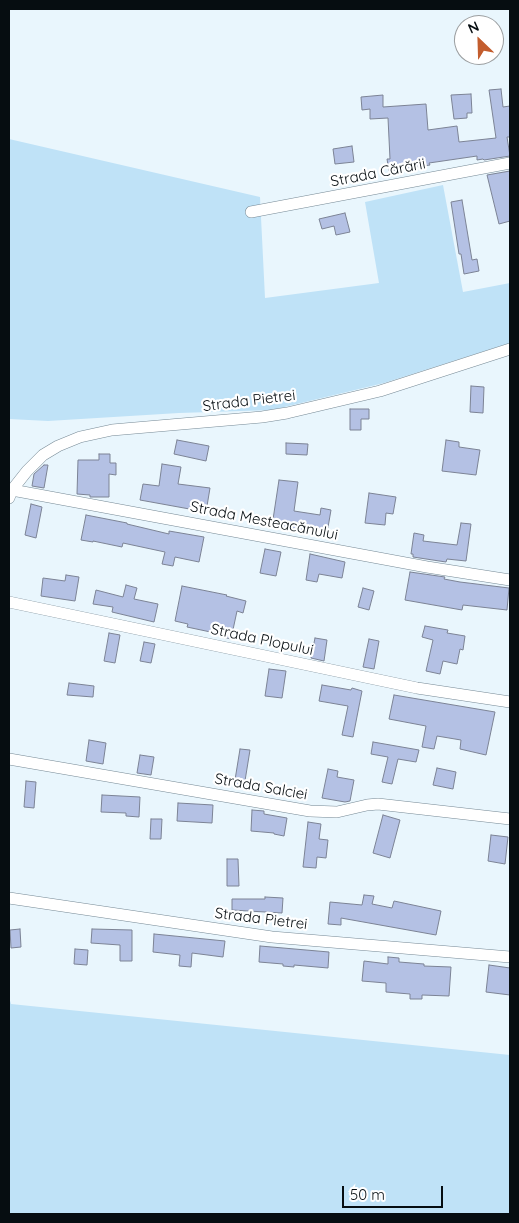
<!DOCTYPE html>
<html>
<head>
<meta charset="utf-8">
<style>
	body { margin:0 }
	#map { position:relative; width:519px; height:1223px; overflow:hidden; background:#e9f6fd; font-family:Quicksand,sans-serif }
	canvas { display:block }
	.frame { position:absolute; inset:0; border:10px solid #060d11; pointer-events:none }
	.north { position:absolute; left:454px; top:15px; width:50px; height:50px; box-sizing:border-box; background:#fff; border:1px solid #9b9ea0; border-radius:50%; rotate:336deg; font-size:14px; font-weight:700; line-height:20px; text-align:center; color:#060d11 }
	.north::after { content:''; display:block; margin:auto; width:18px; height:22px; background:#c35d2e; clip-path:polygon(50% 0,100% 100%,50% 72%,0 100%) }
	.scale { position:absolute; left:342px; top:1186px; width:101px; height:22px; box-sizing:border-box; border:2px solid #060d11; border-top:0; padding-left:6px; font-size:15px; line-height:18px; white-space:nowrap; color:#060d11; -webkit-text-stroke:4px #fff; paint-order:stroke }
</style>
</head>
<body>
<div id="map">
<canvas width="519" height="1223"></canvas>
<div class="frame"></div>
<div class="north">N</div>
<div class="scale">50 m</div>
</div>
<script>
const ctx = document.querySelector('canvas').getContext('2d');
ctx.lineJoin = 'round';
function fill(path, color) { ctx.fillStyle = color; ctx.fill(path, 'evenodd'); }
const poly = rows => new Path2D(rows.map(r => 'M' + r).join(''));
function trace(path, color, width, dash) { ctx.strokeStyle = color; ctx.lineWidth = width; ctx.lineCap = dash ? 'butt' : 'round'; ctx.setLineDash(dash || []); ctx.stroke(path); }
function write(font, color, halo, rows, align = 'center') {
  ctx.font = font + ' Quicksand,sans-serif'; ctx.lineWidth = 4.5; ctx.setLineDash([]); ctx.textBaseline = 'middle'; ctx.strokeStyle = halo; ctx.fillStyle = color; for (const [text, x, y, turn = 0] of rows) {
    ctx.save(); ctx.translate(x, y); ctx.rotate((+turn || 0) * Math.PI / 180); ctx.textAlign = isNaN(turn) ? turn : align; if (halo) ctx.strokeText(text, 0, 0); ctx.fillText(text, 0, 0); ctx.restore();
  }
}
fill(poly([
	[9,139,260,197,265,298,379,283,365,202,443,185,463,292,510,283,510,343,384,383,272,410,179,413,48,421,9,419],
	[9,997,11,1004,510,1055,510,1214,9,1214]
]), '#bfe2f7');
const building = poly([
	[501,89,503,107,510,106,510,137,507,137,510,156,484,160,483,159,477,160,477,156,429,163,430,165,389,171,387,159,390,159,388,118,370,119,370,109,362,110,361,97,383,95,383,107,426,104,428,130,457,126,459,142,496,138,489,90,501,89],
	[471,94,472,113,467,113,467,118,454,119,451,95,471,94],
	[352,146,354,162,335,164,333,149,352,146],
	[510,171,510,221,499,224,487,175,510,171],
	[462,200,472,260,477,259,479,271,464,274,461,254,459,254,451,202,462,200],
	[345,213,350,232,336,235,334,226,322,229,319,219,345,213],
	[471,386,484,387,483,413,470,412,471,386],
	[350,409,369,409,369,419,361,419,361,430,350,430,350,409],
	[177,440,209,446,206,461,174,454,177,440],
	[446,440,459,442,459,447,480,450,476,475,442,471,446,440],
	[286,443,308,444,307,455,286,454,286,443],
	[99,454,110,454,110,463,116,463,116,475,109,474,109,497,90,497,90,495,77,494,78,460,99,460,99,454],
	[162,464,181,467,178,484,210,488,206,512,140,500,143,484,159,486,162,464],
	[44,465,48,465,44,488,32,486,34,474,44,465],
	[279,480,298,482,294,511,320,515,321,508,331,510,327,533,272,526,279,480],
	[369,493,396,497,393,514,386,513,385,525,365,523,369,493],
	[31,504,42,507,36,538,25,535,31,504],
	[86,515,127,523,127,524,169,534,169,531,204,537,199,562,175,557,173,566,162,564,165,552,123,543,122,547,93,541,93,542,81,540,86,515],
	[461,523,471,524,466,561,447,559,446,562,413,557,413,554,411,554,414,533,424,535,423,541,457,545,461,523],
	[265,549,281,552,276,576,260,573,265,549],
	[310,554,345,562,342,578,319,574,317,582,306,580,310,554],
	[410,572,445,577,444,579,460,582,509,588,507,610,463,605,462,610,405,600,410,572],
	[66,575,79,577,75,601,41,596,43,578,65,581,66,575],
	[126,585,137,588,134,599,158,604,154,622,112,612,113,607,93,604,96,590,123,597,126,585],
	[182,586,227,595,226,596,246,601,243,613,237,611,231,639,219,636,220,634,187,627,188,624,175,621,182,586],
	[363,588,374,591,369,610,358,607,363,588],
	[425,626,448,630,447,633,465,636,463,650,460,649,457,664,443,661,440,674,426,671,433,640,422,637,425,626],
	[109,633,120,635,115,663,104,661,109,633],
	[315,638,327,640,324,661,311,658,315,638],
	[369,639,379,641,374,669,363,667,369,639],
	[144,642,155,644,151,663,140,661,144,642],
	[269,669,286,671,282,698,265,696,269,669],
	[69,683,94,686,93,697,67,695,69,683],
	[322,685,351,690,352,688,362,691,353,737,342,735,348,706,319,701,322,685],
	[394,695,495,712,486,755,460,749,461,740,437,736,434,749,422,747,426,726,389,719,394,695],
	[89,740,106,743,103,764,86,761,89,740],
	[373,742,419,750,416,762,398,759,392,784,382,782,388,757,371,754,373,742],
	[240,749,250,750,244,787,234,786,240,749],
	[140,755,154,757,151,775,137,773,140,755],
	[437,768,456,772,453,789,433,785,437,768],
	[328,769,338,771,337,777,354,780,350,801,345,802,322,798,328,769],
	[26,781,36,782,34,808,24,807,26,781],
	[102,795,140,797,139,817,126,816,126,813,101,812,102,795],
	[178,803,213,805,212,823,177,821,178,803],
	[252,810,264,811,264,814,287,818,284,836,274,834,274,833,251,831,252,810],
	[383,815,400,820,390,858,373,853,383,815],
	[151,819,162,819,161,839,150,839,151,819],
	[308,822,321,824,319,839,328,840,326,858,317,857,316,868,303,867,308,822],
	[491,835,508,837,505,864,488,861,491,835],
	[227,859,238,859,239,886,227,886,227,859],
	[364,895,374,896,372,904,392,908,394,901,441,911,436,935,341,918,341,925,328,924,330,902,362,905,364,895],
	[265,897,283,898,282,913,232,910,232,899,265,899,265,897],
	[20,929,21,947,11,948,10,930,20,929],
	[92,929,132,930,132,961,120,961,120,945,91,943,92,929],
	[154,934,225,941,223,957,192,953,191,967,179,966,180,955,153,952,154,934],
	[260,946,329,952,328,968,294,965,294,967,283,966,283,964,259,962,260,946],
	[75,949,88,950,87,965,74,964,75,949],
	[388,957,399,958,399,962,424,964,424,966,451,967,449,996,422,995,422,999,410,999,410,994,386,992,386,983,362,981,364,961,388,964,388,957],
	[489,965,510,968,510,995,486,992,489,965]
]);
fill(building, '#b4c1e4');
trace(building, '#7c8395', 1);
const street = poly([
	[251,212,510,163],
	[12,490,427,567,510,580],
	[9,498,12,490,27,471,43,455,58,446,80,437,112,430,262,417,287,413,380,391,510,349],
	[9,602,417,688,510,702],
	[9,759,310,811,337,812,367,805,378,804,510,819],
	[9,898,272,937,510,957]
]);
trace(street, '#768995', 12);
trace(street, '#fff', 11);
write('15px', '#060d11', '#fff', [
	["Strada Cărării",378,173,-11],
	["Strada Pietrei",249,401,-7],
	["Strada Mesteacănului",264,521,11],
	["Strada Plopului",262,640,12],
	["Strada Salciei",261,787,10],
	["Strada Pietrei",261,919,7]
]);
</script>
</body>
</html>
